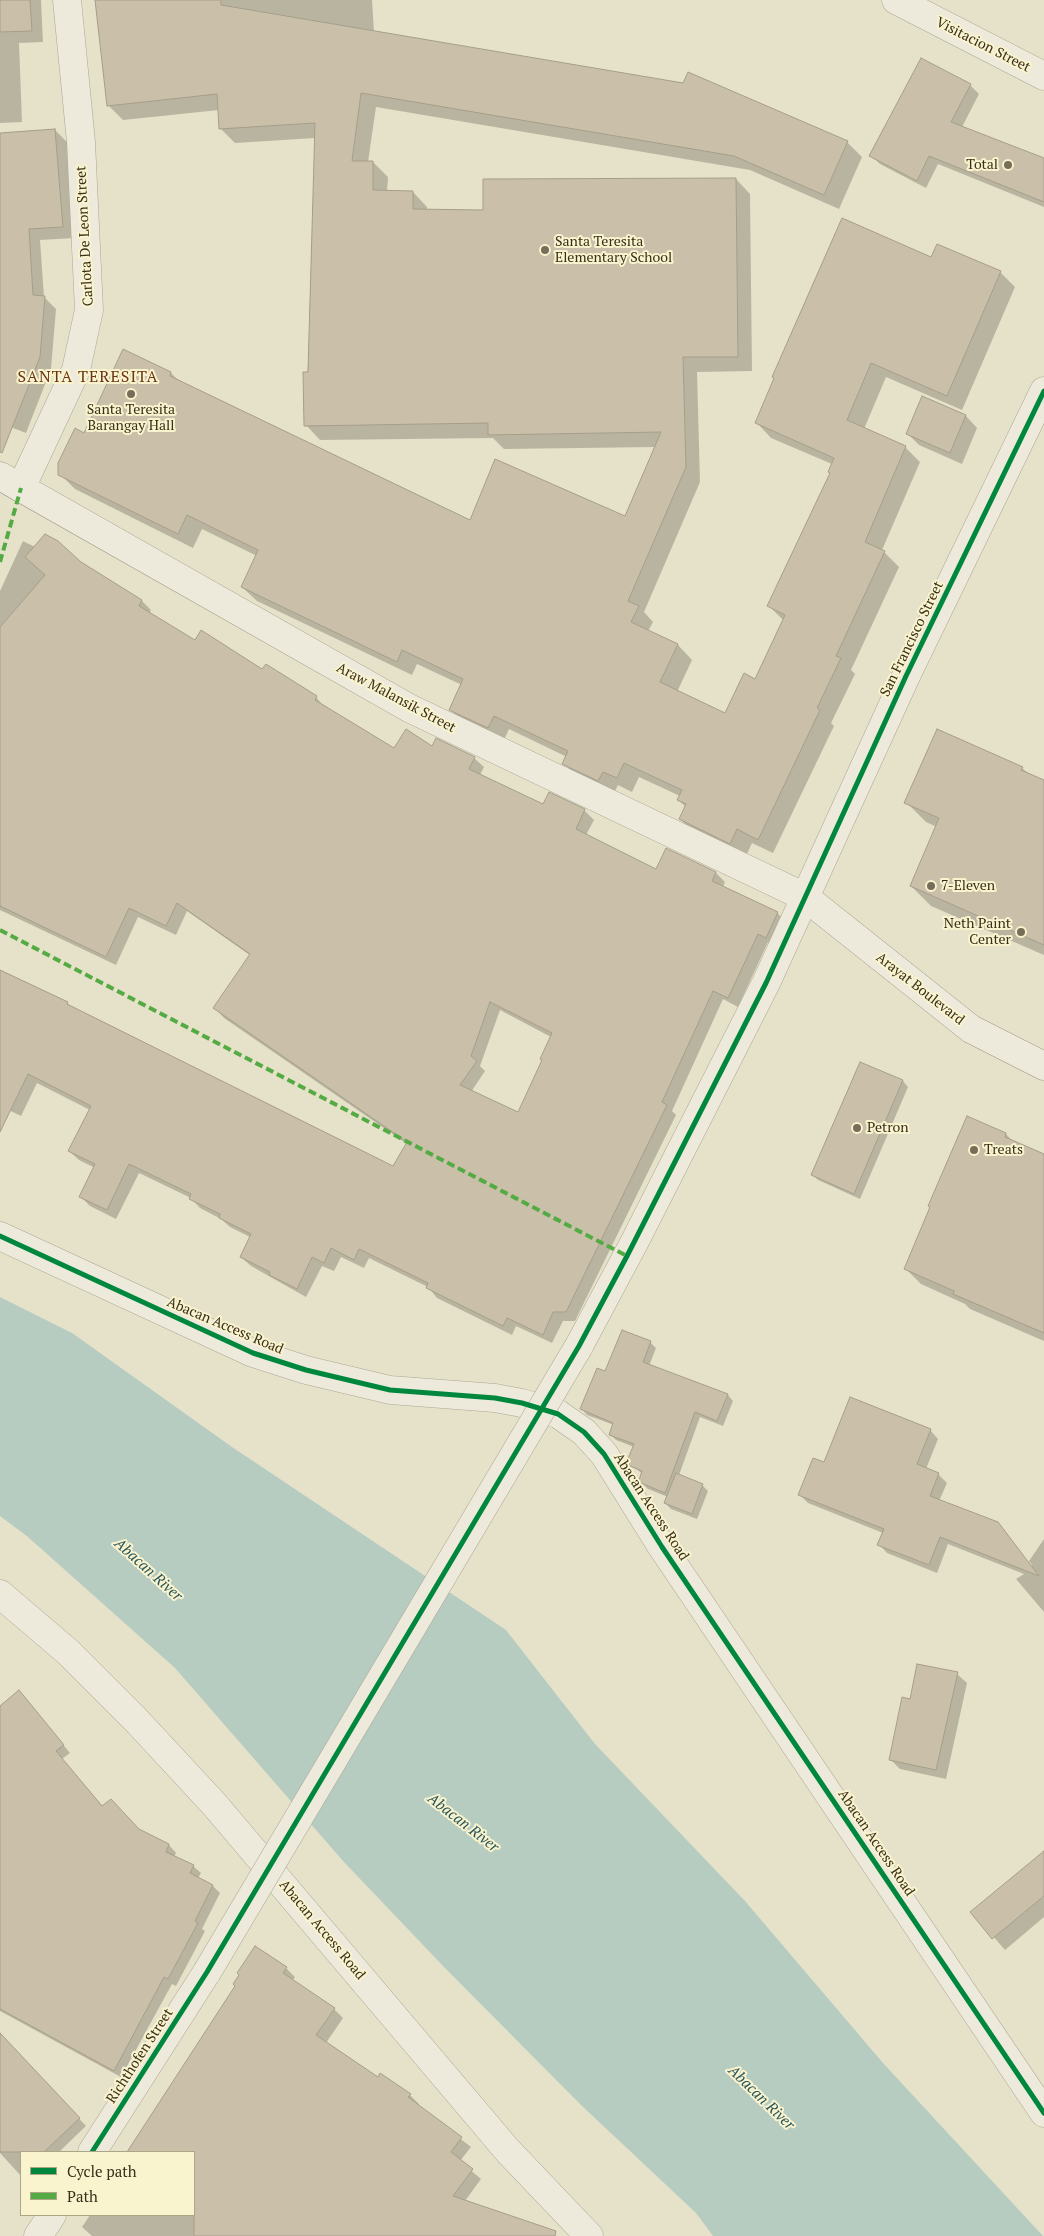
<!DOCTYPE html>
<html>
<head>
<meta charset="utf-8">
<style>
	body { margin:0 }
	#map { position:relative; width:1044px; height:2236px; overflow:hidden; background:#e6e2c9; font-family:"PT Serif",serif }
	canvas { display:block }
	.legend { position:absolute; left:20px; top:2151px; width:175px; height:65px; box-sizing:border-box; background:#f9f3ce; border:1px solid #aca586; margin:0; padding:6px 9px; list-style:none; font-size:15px; color:#392f1b }
	.legend li { display:flex; align-items:center; gap:10px; height:25px }
	.legend b { width:25px; border:1px solid #aca586 }
</style>
</head>
<body>
<div id="map">
<canvas width="1044" height="2236"></canvas>
<ul class="legend">
<li><b style="height:6px;background:#00873e"></b>Cycle path</li>
<li><b style="height:6px;background:#55ab43"></b>Path</li>
</ul>
</div>
<script>
const ctx = document.querySelector('canvas').getContext('2d');
ctx.lineJoin = 'round';
function fill(path, color) { ctx.fillStyle = color; ctx.fill(path, 'evenodd'); }
const poly = rows => new Path2D(rows.map(r => 'M' + r).join(''));
function trace(path, color, width, dash) { ctx.strokeStyle = color; ctx.lineWidth = width; ctx.lineCap = dash ? 'butt' : 'round'; ctx.setLineDash(dash || []); ctx.stroke(path); }
function write(font, color, halo, rows, align = 'center') {
  ctx.font = font + ' "PT Serif",serif'; ctx.lineWidth = 4; ctx.setLineDash([]); ctx.textBaseline = 'middle'; ctx.strokeStyle = halo; ctx.fillStyle = color; for (const [text, x, y, turn = 0] of rows) {
    ctx.save(); ctx.translate(x, y); ctx.rotate((+turn || 0) * Math.PI / 180); ctx.textAlign = isNaN(turn) ? turn : align; if (halo) ctx.strokeText(text, 0, 0); ctx.fillText(text, 0, 0); ctx.restore();
  }
}
fill(poly([
	[0,1297,72,1333,232,1447,506,1630,595,1744,745,1901,883,2063,1043,2236,713,2236,696,2213,581,2105,444,1967,343,1861,175,1668,28,1537,0,1516]
]), '#b6ccc1');
fill(poly([
	[0,0,41,0,43,42,19,43,22,122,0,123],
	[96,0,372,0,374,32,847,142,862,157,839,209,750,170,376,107,368,162,373,162,388,177,387,192,413,192,427,207,427,210,484,211,736,179,750,194,752,371,697,372,700,482,644,612,653,622,648,631,678,645,692,660,677,692,725,715,756,681,784,621,769,606,831,474,832,464,771,438,757,423,932,259,1000,272,1015,287,962,410,886,377,864,429,905,447,920,462,882,550,899,567,851,670,855,674,831,723,834,726,773,853,752,843,745,858,695,834,680,819,686,807,678,800,680,796,639,777,632,792,618,785,613,795,578,778,564,763,567,757,509,729,503,742,465,724,450,709,462,685,417,664,412,675,257,601,242,587,257,556,202,529,193,548,75,489,60,474,84,435,171,373,180,382,470,521,625,517,656,447,504,449,493,438,320,440,306,425,315,138,235,143,220,128,219,110,123,120,108,105],
	[970,85,979,94,962,127,1044,159,1044,207,938,164,926,188,880,164,871,155],
	[55,130,67,142,74,238,40,240,44,297,56,309,51,369,26,433,0,423,0,134],
	[923,398,966,416,977,428,962,464,919,445,907,433],
	[23,541,35,547,80,563,142,601,151,610,149,613,195,642,263,671,316,697,325,708,395,750,433,747,474,758,484,767,480,775,544,805,584,810,594,820,586,835,657,871,666,850,716,873,725,882,723,887,777,913,787,922,776,946,768,942,738,1007,723,999,672,1111,676,1115,575,1321,563,1321,552,1343,516,1326,512,1335,437,1298,428,1287,369,1258,364,1268,341,1257,334,1271,322,1266,306,1297,251,1266,241,1257,250,1237,230,1227,221,1219,200,1208,191,1198,139,1173,116,1219,90,1206,81,1197,95,1168,79,1160,69,1151,90,1110,37,1083,21,1116,0,1106,0,970,67,1003,74,1010,393,1168,407,1144,224,1018,215,1008,251,956,187,911,176,935,138,917,116,965,0,910,0,591],
	[500,1010,551,1037,543,1060,518,1114,471,1092,485,1071,480,1066],
	[1022,768,1030,775,1044,781,1044,955,931,906,911,886,937,827,926,822,906,802],
	[861,1063,903,1081,908,1087,860,1199,818,1180,813,1175],
	[968,1118,1006,1134,1013,1142,1044,1156,1044,1341,970,1309,965,1304,921,1284,906,1269],
	[650,1342,656,1348,649,1366,728,1395,733,1401,723,1426,700,1417,679,1475,702,1485,708,1491,697,1519,671,1509,665,1503,668,1497,648,1489,642,1483,643,1474,631,1465,634,1447,616,1440,610,1434,614,1425,587,1415,582,1409,606,1373],
	[930,1430,938,1439,926,1469,938,1474,947,1483,939,1501,1030,1567,1032,1565,1029,1561,1044,1539,1044,1612,1016,1579,1024,1574,948,1544,937,1573,887,1553,879,1544,883,1533,808,1503,800,1495,825,1464],
	[957,1674,967,1683,946,1779,900,1769,890,1759,911,1700],
	[19,1691,70,1753,62,1759,103,1807,139,1831,169,1845,176,1853,174,1857,193,1866,201,1873,198,1878,213,1886,220,1893,202,1929,205,1931,176,1986,172,1984,121,2077,0,2011,0,1708],
	[1044,1854,1044,1917,1005,1950,972,1912],
	[286,1968,295,1977,292,1981,334,2009,343,2018,326,2043,378,2079,410,2095,419,2104,418,2106,471,2147,460,2161,481,2179,465,2201,530,2236,92,2236,82,2227,90,2215,194,2215,194,2152,128,2152,237,1986],
	[0,2034,86,2126,59,2152,21,2152,21,2176,0,2153]
]), '#0003');
const building = poly([
	[0,0,30,0,32,31,0,32,0,0],
	[95,0,221,0,221,5,683,83,688,72,848,141,824,195,734,156,361,93,352,161,373,161,373,190,413,191,413,209,483,210,483,179,736,178,738,357,683,357,686,467,628,601,639,606,631,622,678,644,660,682,725,713,744,673,755,679,785,615,767,606,830,473,828,472,834,458,755,423,774,378,772,377,842,218,931,257,937,244,1001,271,947,396,871,363,847,420,906,446,865,542,885,551,836,656,841,658,817,708,820,710,758,840,737,829,730,844,679,819,686,804,677,800,682,790,624,763,617,778,603,772,598,781,562,764,568,751,494,716,488,728,449,710,463,679,402,650,397,662,241,587,258,550,187,515,178,534,58,475,58,463,75,428,84,433,123,349,171,372,170,376,470,520,495,459,625,516,661,432,488,435,488,423,304,426,303,372,308,372,315,123,219,129,217,94,107,106,95,0],
	[921,58,971,84,951,122,1044,158,1044,202,929,156,917,181,869,156,921,58],
	[55,129,63,227,29,229,33,295,45,296,40,357,2,453,0,452,0,133,55,129],
	[922,396,966,415,950,453,906,434,922,396],
	[45,534,58,541,81,562,142,600,139,606,195,640,201,630,262,669,266,664,317,696,315,700,394,748,406,729,432,746,436,738,475,757,469,769,543,804,549,792,585,809,576,829,656,869,666,848,716,872,712,881,778,912,766,938,758,934,728,998,713,991,662,1102,667,1105,566,1312,553,1312,543,1335,507,1318,503,1326,426,1288,428,1283,359,1249,354,1260,331,1248,324,1263,312,1257,297,1289,269,1275,270,1272,240,1257,251,1234,219,1218,220,1214,189,1199,191,1194,129,1164,107,1210,79,1197,95,1164,68,1151,91,1106,28,1074,0,1132,0,970,68,1002,67,1004,393,1166,407,1142,213,1008,250,954,177,903,166,926,129,908,106,957,0,906,0,627,45,575,25,557,45,534],
	[490,1002,552,1033,540,1059,542,1060,518,1112,460,1085,477,1061,471,1056,490,1002],
	[937,729,1023,767,1021,770,1044,780,1044,945,910,886,939,818,904,803,937,729],
	[860,1062,903,1080,854,1194,811,1175,860,1062],
	[967,1116,1006,1133,1005,1137,1044,1154,1044,1333,953,1294,954,1291,904,1269,930,1207,928,1206,967,1116],
	[622,1330,651,1341,643,1362,728,1394,717,1421,695,1412,665,1493,641,1483,639,1480,642,1471,630,1466,627,1461,634,1444,609,1435,613,1423,580,1409,597,1368,605,1371,622,1330],
	[850,1397,931,1429,917,1464,939,1473,930,1496,998,1522,1039,1576,940,1537,929,1565,877,1545,884,1529,798,1495,813,1458,824,1462,850,1397],
	[676,1473,703,1484,692,1514,664,1503,676,1473],
	[917,1664,958,1672,936,1770,889,1760,902,1697,910,1699,917,1664],
	[19,1690,64,1745,56,1751,102,1806,111,1799,139,1829,169,1844,166,1852,194,1865,190,1873,213,1885,195,1921,198,1923,168,1979,164,1977,114,2071,0,2009,0,1706,19,1690],
	[1044,1851,1044,1896,992,1939,970,1912,1044,1851],
	[255,1946,287,1967,283,1973,335,2008,316,2035,378,2077,380,2073,411,2094,408,2097,462,2137,451,2152,473,2169,453,2196,556,2231,555,2236,194,2236,194,2152,127,2152,235,1986,233,1984,239,1975,237,1973,255,1946],
	[0,2033,80,2118,44,2152,0,2152,0,2033]
]);
fill(building, '#cac0aa');
trace(building, '#a69d89', 1);
const minor = poly([
	[896,0,1044,76],
	[21,488,76,370,89,310,81,142,67,0]
]);
const tertiary = poly([
	[0,1236,253,1353,306,1370,390,1390,495,1398,522,1403,558,1414,584,1432,604,1454,662,1547,1044,2113],
	[579,1346,635,1241,766,983,906,676,1044,391],
	[0,1594,68,1652,136,1720,214,1804,508,2151,589,2236],
	[92,2152,207,1972],
	[38,2236,52,2215]
]);
const secondary = poly([
	[0,476,409,708,805,897,971,1029,1044,1066]
]);
trace(minor, '#aba693', 29);
trace(tertiary, '#aba693', 29);
trace(secondary, '#9a9483', 29);
trace(minor, '#edeadc', 28);
trace(tertiary, '#edeadc', 28);
trace(secondary, '#edeadc', 28);
const tertiaryBridge = poly([
	[207,1972,579,1346]
]);
trace(tertiaryBridge, '#aba693', 29, []);
trace(tertiaryBridge, '#edeadc', 28);
trace(poly([
	[0,562,21,488],
	[0,930,627,1256]
]), '#55ab43', 4, [8, 4]);
trace(poly([
	[0,1236,253,1353,306,1370,390,1390,495,1398,522,1403,558,1414,584,1432,604,1454,662,1547,1044,2113],
	[92,2152,207,1972,579,1346,627,1256,766,983,906,676,1044,391]
]), '#00873e', 5);
for (const [x, y, r, color] of [
	[1008,165,5,"#766e58"],
	[545,250,5,"#766e58"],
	[131,394,5,"#766e58"],
	[931,886,5,"#766e58"],
	[1021,932,5,"#766e58"],
	[857,1128,5,"#766e58"],
	[974,1150,5,"#766e58"]
]) { const dot = new Path2D(); dot.arc(x, y, r, 0, 2 * Math.PI); ctx.fillStyle = color; ctx.fill(dot); trace(dot, '#f9f3ce', 2); }
write('14px', '#392f1b', '#f9f3ce', [
	["Visitacion Street",983,45,27],
	["Carlota De Leon Street",85,236,-93],
	["San Francisco Street",912,639,-64],
	["Araw Malansik Street",396,698,28],
	["Arayat Boulevard",920,989,38],
	["Abacan Access Road",225,1326,23],
	["Abacan Access Road",651,1507,57],
	["Abacan Access Road",876,1843,56],
	["Abacan Access Road",322,1930,50],
	["Richthofen Street",140,2056,-57]
]);
write('14px', '#392f1b', '#f9f3ce', [
	["Total",998,165,"right"],
	["Santa Teresita",555,242],
	["Elementary School",555,258],
	["Santa Teresita",131,410,"center"],
	["Barangay Hall",131,426,"center"],
	["7-Eleven",941,886],
	["Neth Paint",1011,924,"right"],
	["Center",1011,940,"right"],
	["Petron",867,1128],
	["Treats",984,1150]
], 'left');
write('italic 15px', '#28565b', '#f9f3ce', [
	["Abacan River",148,1570,42],
	["Abacan River",463,1823,38],
	["Abacan River",761,2098,44]
]);
ctx.letterSpacing = '1px';
write('16px', '#6a3516', '#f9f3ce', [
	["SANTA TERESITA",88,377]
]);
ctx.letterSpacing = '0px';
</script>
</body>
</html>
